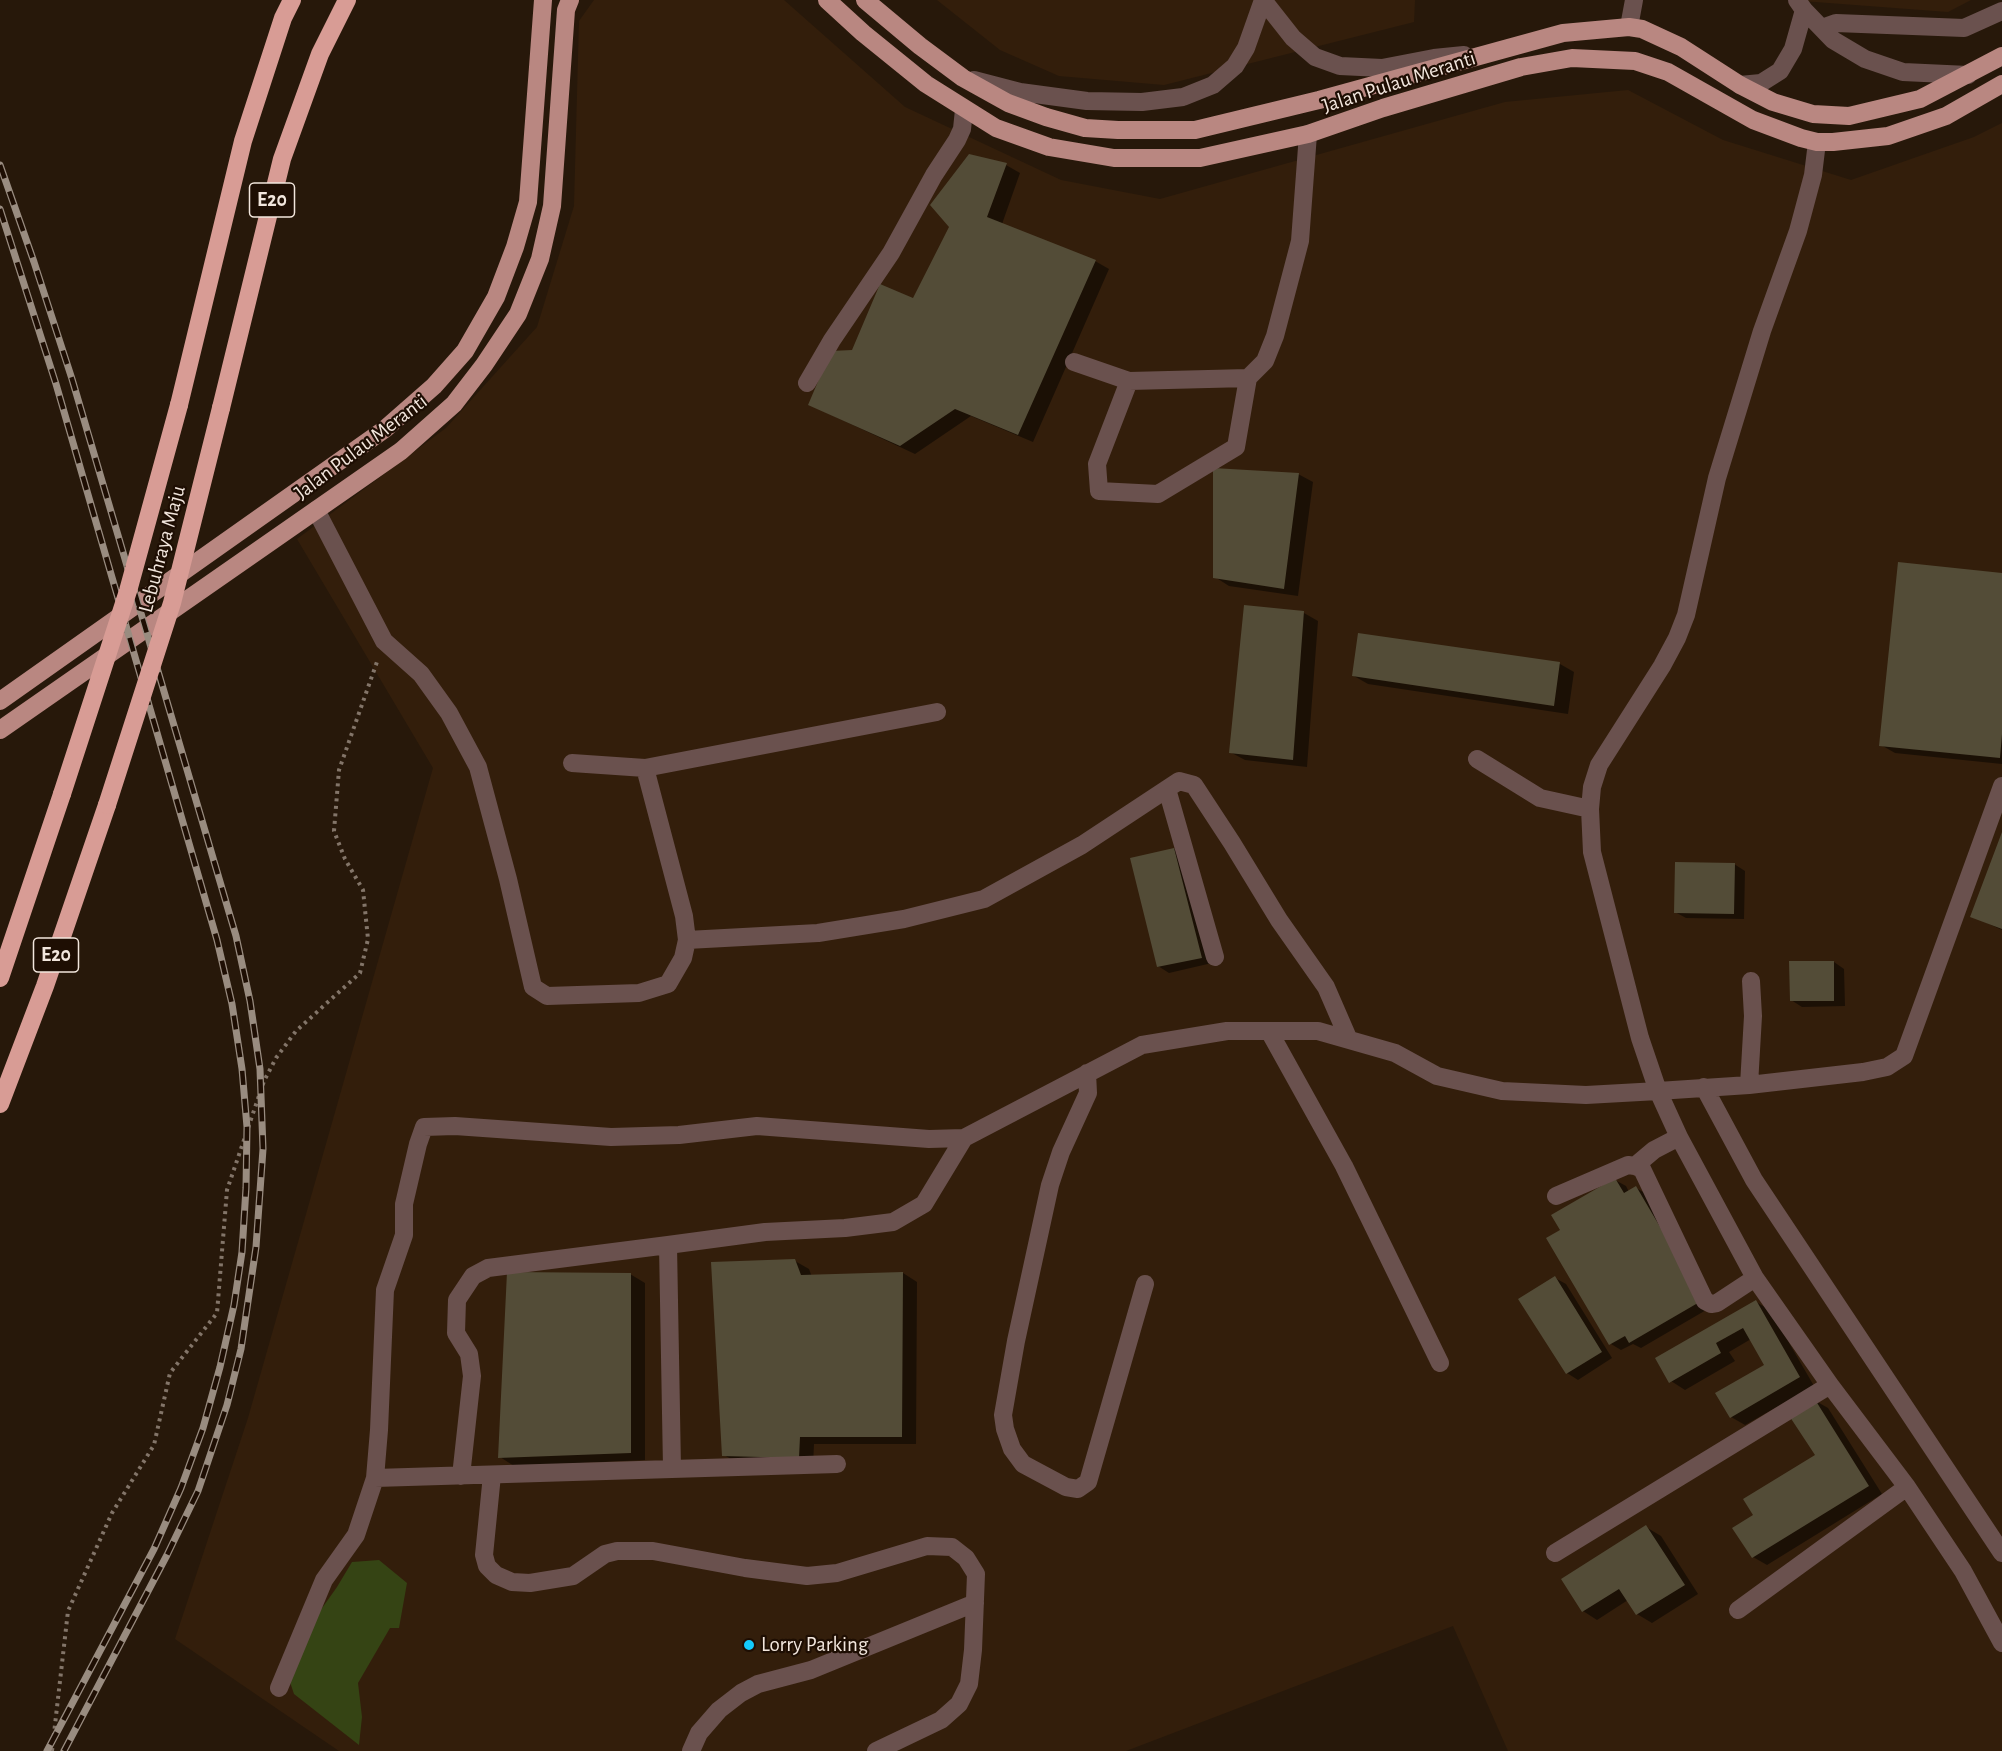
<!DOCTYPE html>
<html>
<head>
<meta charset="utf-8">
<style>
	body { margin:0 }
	canvas { display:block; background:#27180a }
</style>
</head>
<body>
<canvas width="2002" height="1751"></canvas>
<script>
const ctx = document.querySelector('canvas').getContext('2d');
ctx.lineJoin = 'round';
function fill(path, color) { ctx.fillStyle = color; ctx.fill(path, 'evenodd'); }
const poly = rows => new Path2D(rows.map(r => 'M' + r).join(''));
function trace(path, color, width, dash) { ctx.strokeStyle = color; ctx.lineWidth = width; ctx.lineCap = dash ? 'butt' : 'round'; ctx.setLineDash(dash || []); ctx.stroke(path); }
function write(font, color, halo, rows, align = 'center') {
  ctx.font = font + ' "Alegreya Sans",sans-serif'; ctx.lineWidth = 4.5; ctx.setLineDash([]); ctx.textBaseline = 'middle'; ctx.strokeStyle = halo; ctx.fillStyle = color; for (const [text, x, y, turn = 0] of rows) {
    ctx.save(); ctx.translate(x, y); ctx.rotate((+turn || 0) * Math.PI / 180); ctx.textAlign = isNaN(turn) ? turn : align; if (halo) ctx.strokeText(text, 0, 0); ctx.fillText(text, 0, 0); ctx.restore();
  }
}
fill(poly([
	[594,0,784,0,905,107,1061,180,1160,199,1505,102,1628,90,1723,140,1851,180,1974,137,2002,123,2002,1751,1508,1751,1453,1626,1126,1751,339,1751,175,1639,248,1418,433,768,297,539,446,428,537,327,574,206,579,21],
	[937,0,1415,0,1414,22,1164,85,1059,76,1000,50],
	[1789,0,1971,0,1948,12]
]), '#331e0b');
fill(poly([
	[379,1560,407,1583,399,1628,390,1628,358,1683,362,1717,359,1745,294,1694,289,1679,315,1618,337,1587,352,1562]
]), '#354414');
fill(poly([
	[1006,165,1020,173,1002,224,1095,261,1109,269,1033,442,971,416,915,454,810,405,853,351,914,300],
	[1298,474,1313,482,1298,596,1229,586,1215,577],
	[2002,574,2002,764,1895,753,1881,745],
	[1304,613,1318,621,1307,767,1245,760,1230,752],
	[1360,634,1560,664,1574,672,1568,714,1368,684,1354,676],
	[2002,836,2002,930,1972,916],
	[1174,849,1184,856,1212,963,1169,973,1158,966],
	[1734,864,1745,871,1744,919,1686,918,1675,912],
	[1834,962,1844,969,1845,1006,1802,1007,1791,1000],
	[1615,1180,1626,1186,1629,1192,1636,1188,1647,1194,1713,1306,1641,1348,1633,1344,1621,1350,1611,1344,1549,1238,1562,1231],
	[795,1261,809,1269,812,1277,903,1273,917,1282,916,1444,814,1444,813,1466,738,1463,724,1455],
	[630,1274,645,1283,645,1460,514,1466,500,1457],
	[1555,1278,1566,1284,1612,1358,1578,1380,1567,1373,1520,1300],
	[1756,1302,1770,1310,1814,1386,1745,1425,1731,1417,1766,1366,1751,1339,1729,1352,1735,1361,1685,1390,1671,1381],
	[1814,1400,1828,1408,1882,1494,1767,1565,1753,1557,1755,1515,1817,1456],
	[1646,1527,1661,1536,1698,1594,1652,1623,1637,1614,1628,1600,1597,1620,1583,1611]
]), '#0007');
fill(poly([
	[969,154,1007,163,987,217,1096,260,1018,435,955,409,900,446,808,405,831,351,852,350,880,284,913,298,949,227,930,205],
	[1213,468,1299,473,1284,589,1213,578],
	[1898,562,2002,573,2002,734,2000,758,1879,746],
	[1244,605,1304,611,1293,760,1229,753],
	[1358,633,1560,662,1554,706,1352,676],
	[2002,832,2002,929,1970,917],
	[1174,848,1202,958,1157,967,1130,858],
	[1675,862,1735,863,1734,914,1674,913],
	[1789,961,1834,961,1834,1001,1790,1001],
	[1615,1178,1624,1193,1636,1186,1703,1300,1629,1343,1625,1336,1609,1345,1546,1238,1560,1230,1551,1215],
	[795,1259,801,1275,903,1272,902,1437,800,1437,799,1458,722,1456,711,1262],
	[507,1272,631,1273,631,1453,498,1458],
	[1555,1276,1602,1352,1566,1374,1518,1299],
	[1756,1300,1800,1377,1730,1418,1715,1393,1764,1365,1743,1328,1716,1343,1721,1353,1669,1383,1655,1358],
	[1814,1398,1869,1486,1752,1558,1732,1528,1753,1515,1743,1499,1815,1455,1788,1414],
	[1646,1525,1685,1585,1636,1615,1619,1589,1582,1612,1561,1579]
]), '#534c37');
trace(poly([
	[52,1751,68,1611,112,1513,154,1445,170,1373,217,1313,227,1190,264,1081,276,1058,296,1031,360,973,368,939,363,890,345,859,334,831,339,770,378,659]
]), '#837569', 4, [3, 4.5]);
trace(poly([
	[1263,0,1293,38,1315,57,1340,66,1382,68,1434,58,1464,55],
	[1797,0,1804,10,1833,40,1865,59,1903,72,1968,75],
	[1629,27,1634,0],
	[1822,28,1836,23,1964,28,2002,11],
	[974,80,1020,92,1087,101,1142,102,1183,97,1213,85,1235,66,1246,48,1263,0],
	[1740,85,1761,83,1780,71,1793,49,1804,10],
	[1817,142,1813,175,1798,231,1762,331,1717,478,1686,615,1677,638,1662,666,1599,765,1592,787,1590,809,1592,852,1640,1038,1658,1091,1679,1137,1755,1278,1830,1385,1907,1487,1963,1571,2002,1643],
	[1074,362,1129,381,1248,378,1265,361,1275,336,1300,241,1308,134],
	[1129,381,1097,464,1099,491,1158,494,1236,447,1248,378],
	[807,383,832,340,891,253,934,175,957,140,962,129,964,110],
	[316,510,384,641,421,674,449,713,478,767,508,879,533,987,547,996,639,993,668,984,683,958,687,940,818,933,904,919,984,899,1082,845,1179,781,1194,785,1232,843,1279,920,1326,987,1349,1040],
	[1477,759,1540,798,1590,809],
	[572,763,645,768,937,712],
	[645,768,684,916,687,940],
	[1167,789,1215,957],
	[1269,1031,1344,1166,1440,1363],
	[1087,1073,1088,1093,1061,1152,1050,1185,1016,1341,1003,1415,1005,1429,1012,1449,1023,1464,1066,1487,1078,1489,1088,1482,1145,1284],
	[1749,1085,1753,1016,1751,981],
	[1704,1087,1754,1180,2002,1553],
	[1635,1166,1654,1150,1679,1137],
	[1556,1196,1628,1165,1635,1166,1642,1169,1705,1301,1711,1304,1717,1303,1755,1278],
	[668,1245,672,1468],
	[492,1475,484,1555,487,1566,496,1575,512,1582,530,1583,573,1576,605,1554,617,1551,653,1551,745,1568,807,1576,837,1573,927,1546,952,1547,966,1558,976,1574,973,1650,969,1684,959,1704,941,1720,876,1751],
	[461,1476,472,1376,469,1354,456,1333,457,1300,473,1276,488,1268,668,1245,765,1232,845,1228,893,1222,924,1204,964,1138],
	[375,1478,379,1430,385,1290,404,1235,404,1204,418,1144,424,1127,455,1126,611,1137,679,1135,757,1126,929,1139,964,1138,1142,1045,1227,1031,1318,1031,1395,1053,1437,1076,1502,1091,1586,1095,1658,1091,1749,1085,1863,1072,1887,1067,1904,1056,2002,786],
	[1555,1553,1830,1385],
	[1738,1610,1907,1487],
	[279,1688,324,1580,356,1535,375,1478,837,1464],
	[691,1751,699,1733,719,1710,741,1693,758,1684,811,1670,975,1603]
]), '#6a514e', 18);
trace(poly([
	[827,0,863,33,926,84,996,128,1049,147,1114,158,1200,158,1308,134,1383,108,1521,67,1572,58,1635,61,1668,72,1753,120,1801,138,1817,142,1833,142,1888,136,1946,116,2002,84],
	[865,0,920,46,963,78,1008,103,1046,117,1085,128,1118,130,1195,130,1319,100,1563,33,1629,27,1642,29,1681,47,1740,85,1773,102,1813,114,1849,116,1920,99,2002,56],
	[0,701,385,429,434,386,465,351,496,297,515,247,528,202,543,0],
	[0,730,401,451,454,404,484,365,518,314,540,259,552,206,566,10,570,0]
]), '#b98781', 18);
trace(poly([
	[179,405,243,141,283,18,292,0],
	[221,408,282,159,320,54,347,0],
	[0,978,62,794],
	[0,1104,45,986,107,805]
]), '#d89c95', 18);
const rail = poly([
	[0,165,34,262,72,379,236,936,250,1001,260,1069,263,1149,256,1247,241,1349,227,1405,198,1491,167,1555,64,1751],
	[0,209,56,384,217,940,232,1004,242,1069,247,1127,246,1188,242,1252,234,1305,220,1367,203,1428,181,1488,154,1549,47,1751]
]);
trace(rail, '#998c80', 7);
trace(rail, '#1e0e03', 4.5, [14]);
trace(poly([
	[62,794,128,591,179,405],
	[107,805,172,603,221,408]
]), '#d89c95', 18);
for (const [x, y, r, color] of [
	[749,1645,6,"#13cafb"]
]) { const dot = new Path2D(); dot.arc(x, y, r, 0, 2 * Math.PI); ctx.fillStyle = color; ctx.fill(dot); trace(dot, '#1e0e03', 2); }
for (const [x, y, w] of [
	[272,200,45],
	[56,955,45]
]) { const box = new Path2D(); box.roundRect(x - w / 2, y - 17, w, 34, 4.5); ctx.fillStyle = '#1e0e03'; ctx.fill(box); trace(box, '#f2e6dd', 1.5); }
write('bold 20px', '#f2e6dd', null, [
	["E20",272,200],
	["E20",56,955]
]);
write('21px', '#f2e6dd', '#1e0e03', [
	["Jalan Pulau Meranti",1399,82,-18],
	["Jalan Pulau Meranti",361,447,-37],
	["Lebuhraya Maju",162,549,-75]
]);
write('21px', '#f2e6dd', '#1e0e03', [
	["Lorry Parking",761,1645]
], 'left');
</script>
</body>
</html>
